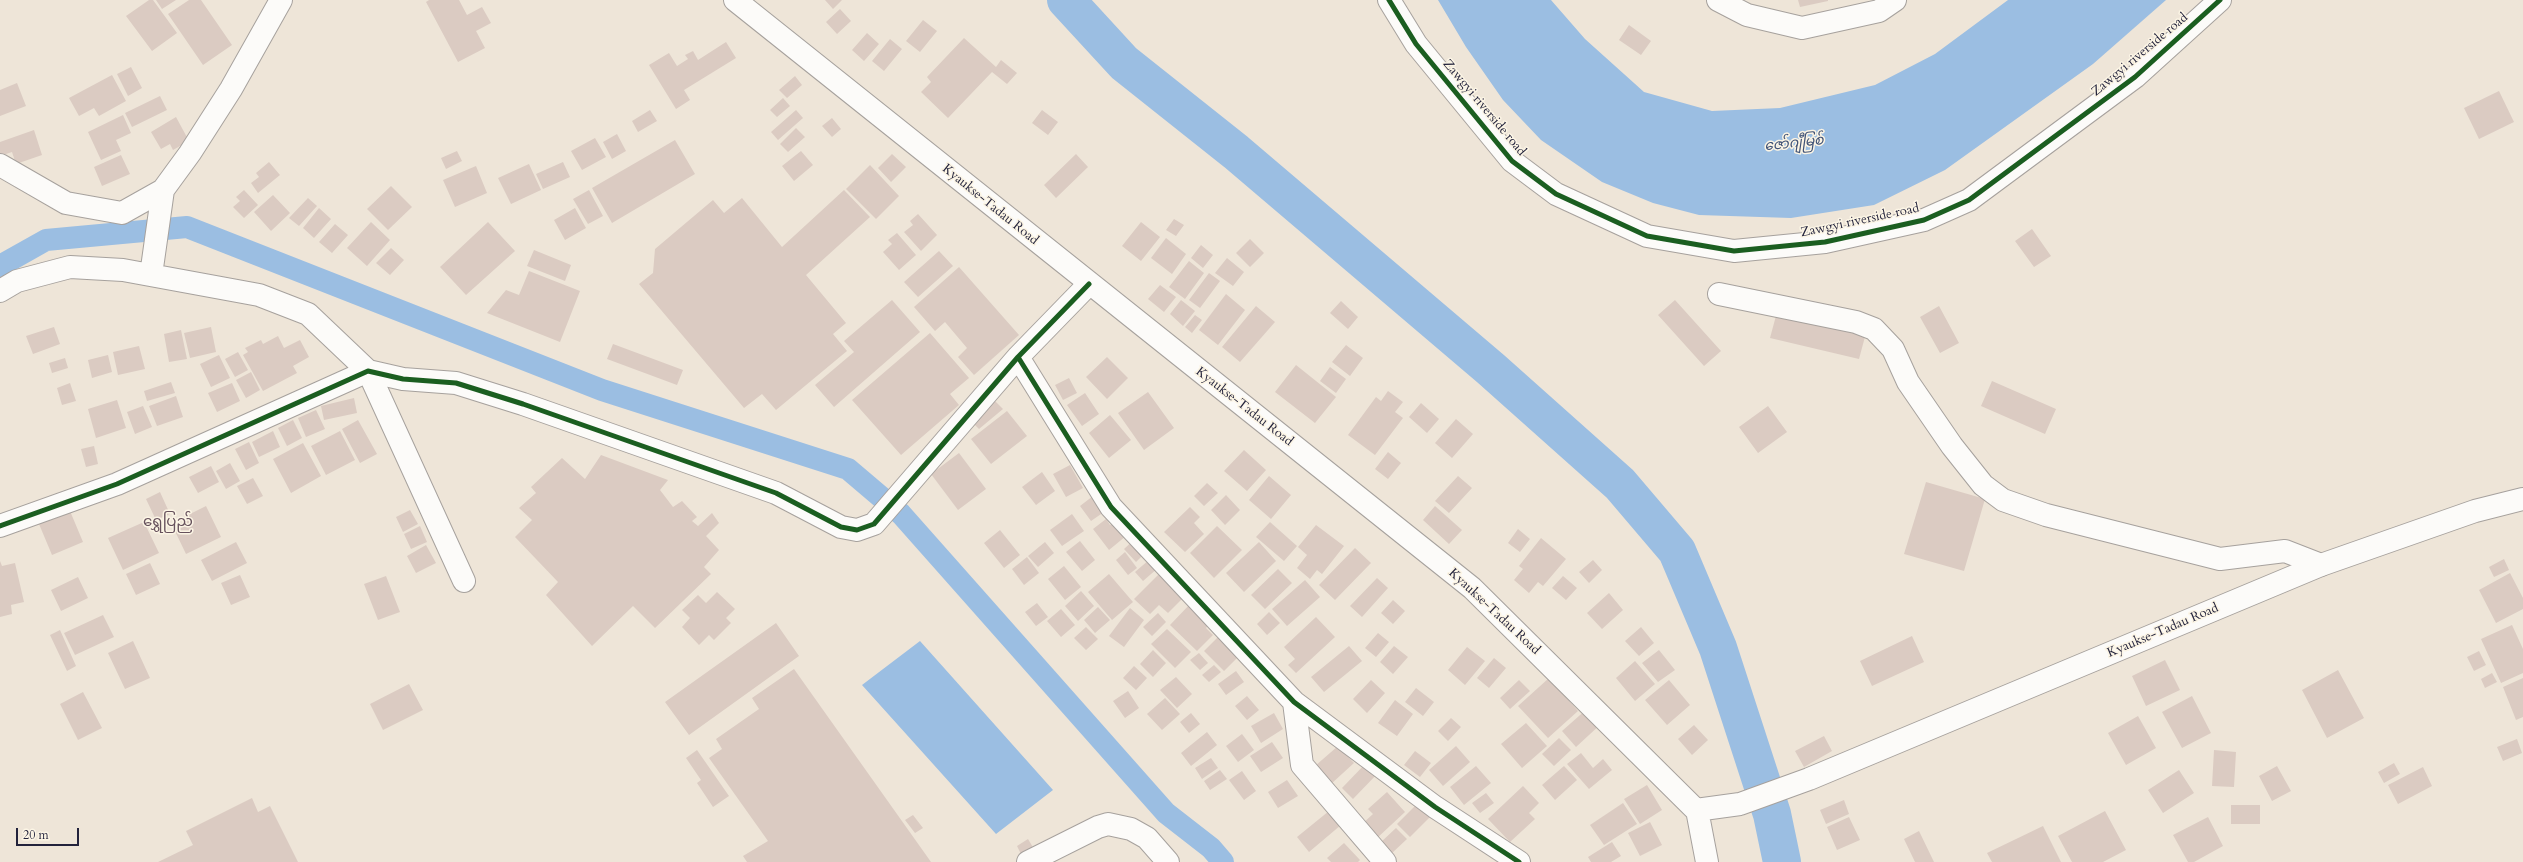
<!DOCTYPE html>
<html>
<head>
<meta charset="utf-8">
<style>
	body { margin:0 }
	#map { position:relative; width:2523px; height:862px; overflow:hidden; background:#eee5d8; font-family:Cardo,serif }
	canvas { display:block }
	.scale { position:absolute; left:16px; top:828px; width:63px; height:18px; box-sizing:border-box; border:2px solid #22223b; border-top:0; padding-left:5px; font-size:12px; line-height:14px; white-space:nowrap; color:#22223b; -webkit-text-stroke:3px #fcf5e5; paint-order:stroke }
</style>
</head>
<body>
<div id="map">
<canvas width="2523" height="862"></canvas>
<div class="scale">20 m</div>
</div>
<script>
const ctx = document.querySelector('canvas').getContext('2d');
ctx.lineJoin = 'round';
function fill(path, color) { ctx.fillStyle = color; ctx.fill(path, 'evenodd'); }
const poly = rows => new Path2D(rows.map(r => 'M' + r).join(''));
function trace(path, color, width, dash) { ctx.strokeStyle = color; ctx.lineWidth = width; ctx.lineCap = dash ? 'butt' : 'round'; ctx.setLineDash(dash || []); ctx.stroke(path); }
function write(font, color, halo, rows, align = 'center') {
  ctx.font = font + ' Cardo,"Noto Sans Myanmar",serif'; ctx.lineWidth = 3; ctx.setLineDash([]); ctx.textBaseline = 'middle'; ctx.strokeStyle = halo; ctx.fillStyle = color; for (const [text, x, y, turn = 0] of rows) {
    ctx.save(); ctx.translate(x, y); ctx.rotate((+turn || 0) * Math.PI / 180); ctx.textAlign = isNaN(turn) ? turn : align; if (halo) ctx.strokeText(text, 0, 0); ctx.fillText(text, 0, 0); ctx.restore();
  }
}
fill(poly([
	[1438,0,1551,0,1585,39,1644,92,1712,111,1780,108,1875,85,1935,54,2008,0,2166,0,2093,64,1945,170,1874,205,1791,218,1699,215,1653,203,1602,182,1541,140,1503,100,1466,47],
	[920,641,1053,790,996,834,862,685]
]), '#9bbee2');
trace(poly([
	[0,266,46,240,187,227,602,390,848,469,901,514,1166,813,1211,848,1223,862]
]), '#9bbee2', 22);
trace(poly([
	[1066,0,1124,63,1236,152,1491,369,1620,484,1677,551,1718,648,1772,814,1782,862]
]), '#9bbee2', 38);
fill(poly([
	[149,0,153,0,177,33,152,51,126,16],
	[156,0,176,0,162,9],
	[189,0,201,0,232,45,203,65,168,14],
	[429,0,459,0,467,15,482,7,491,23,476,31,485,48,458,62,426,2],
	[825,0,842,0,833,9],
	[1798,0,1828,0,1828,1,1800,7],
	[840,9,851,21,837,34,826,22],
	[923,20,937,31,920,52,906,41],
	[1629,25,1651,41,1641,55,1619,40],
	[867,33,879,44,864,61,852,50],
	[964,38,996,67,1001,60,1017,73,1007,84,992,72,948,118,921,92,931,82,927,77],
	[890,39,902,49,884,71,872,61],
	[726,42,736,58,684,90,690,100,676,109,649,65,669,53,677,66,688,59,685,55,693,51,698,60],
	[131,67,142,88,128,96,117,74],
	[112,75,126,101,99,116,94,108,79,116,69,98],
	[795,76,802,85,787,98,779,90],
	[17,83,26,106,0,116,0,90],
	[2499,91,2514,122,2479,139,2464,108],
	[160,96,167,110,132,127,125,113],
	[783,98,790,106,777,117,770,110],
	[650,110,657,121,638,132,632,121],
	[796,110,803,118,778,140,771,132],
	[1042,110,1058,122,1048,135,1032,123],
	[123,115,131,133,116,140,121,151,101,160,88,132],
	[176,117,189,141,173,150,170,144,161,149,151,132],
	[832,118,841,129,832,137,822,126],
	[796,128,805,137,788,152,780,144],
	[34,130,42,155,16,164,12,152,0,156,0,142],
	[617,134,626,151,612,159,603,142],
	[595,138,606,157,582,170,571,151],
	[675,140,695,174,612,223,592,188],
	[457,151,462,161,446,169,441,158],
	[801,151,813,165,794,181,782,166],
	[892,154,906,167,891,182,878,168],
	[1076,154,1088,167,1056,198,1044,185],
	[121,155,130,174,102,186,94,167],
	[269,162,280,175,258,193,251,183,259,177,256,173],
	[563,162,570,177,543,189,536,174],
	[529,164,541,190,511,204,498,178],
	[870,165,899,196,876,219,846,189],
	[476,166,487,193,455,207,443,180],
	[391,186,412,207,388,230,367,209],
	[244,190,258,205,244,218,233,207,240,201,236,197],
	[589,190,603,216,588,224,573,199],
	[844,190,870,217,806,275,846,323,833,334,847,351,776,410,762,394,744,408,639,284,653,273,655,249,713,200,724,213,742,198,782,247],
	[273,195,290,213,271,231,254,212],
	[308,198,317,206,299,226,289,218],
	[319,208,331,219,314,238,303,228],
	[575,208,586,228,565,240,554,220],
	[918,214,937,235,921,251,904,232,913,225,910,221],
	[1174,219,1184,225,1176,236,1166,230],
	[371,222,390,240,367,266,347,248],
	[488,222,515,251,466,295,440,267],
	[1141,222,1160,237,1141,261,1122,246],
	[335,224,348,235,332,253,319,242],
	[2032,229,2051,256,2034,267,2015,241],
	[897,233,916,255,899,270,883,252,892,244,888,240],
	[1166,238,1186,254,1172,274,1151,258],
	[1250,239,1264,253,1250,267,1236,253],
	[1201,245,1213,255,1203,268,1191,258],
	[391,248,404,260,390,275,376,263],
	[534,250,571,265,565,281,527,266],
	[939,251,953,266,918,297,904,282],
	[1227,258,1244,272,1233,286,1215,273],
	[1189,261,1204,273,1185,299,1169,287],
	[959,267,1019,335,974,375,958,357,967,348,945,322,935,331,914,307],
	[529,271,580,291,560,342,487,313,506,290,519,295],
	[1209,273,1220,281,1200,308,1189,300],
	[1160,285,1176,297,1164,312,1148,299],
	[1226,294,1245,310,1218,345,1199,330],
	[892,300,920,332,834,407,815,385,854,352,844,341],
	[1181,300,1195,311,1183,326,1170,314],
	[1675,300,1721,351,1704,366,1658,315],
	[1341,301,1358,317,1348,329,1330,313],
	[1256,306,1275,322,1240,362,1222,347],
	[1939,306,1959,343,1940,353,1920,317],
	[1777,312,1866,333,1859,359,1770,338],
	[1195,315,1202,320,1192,333,1185,327],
	[54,327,60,344,33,354,26,336],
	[211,327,216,352,190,358,184,333],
	[181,330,187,359,169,362,164,334],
	[930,333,969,378,950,394,959,405,901,455,852,400],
	[278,336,284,348,300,340,309,357,293,366,297,373,263,391,243,355,248,352,245,348,261,340,263,344],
	[613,344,683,370,677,385,607,359],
	[1346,345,1363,358,1350,376,1332,362],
	[139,346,145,369,118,375,113,352],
	[238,352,248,370,235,377,225,359],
	[108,355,112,372,92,378,88,360],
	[219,355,230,378,211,387,200,364],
	[1107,357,1128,378,1107,399,1086,377],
	[65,358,68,368,52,373,49,363],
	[1296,365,1336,397,1315,423,1275,392],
	[1330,367,1346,379,1336,393,1320,381],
	[251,372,260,390,246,398,236,380],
	[1069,378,1077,393,1063,400,1055,385],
	[1992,381,2056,409,2045,434,1981,406],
	[171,382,175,393,147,401,144,391],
	[70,383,76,401,62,405,57,388],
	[232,383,240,401,217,412,208,393],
	[1388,391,1403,402,1395,412,1403,418,1375,455,1348,435,1376,397,1381,401],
	[1148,392,1174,428,1144,450,1118,413],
	[1085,393,1099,414,1082,426,1067,405],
	[176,396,183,417,157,426,149,406],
	[354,398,357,413,324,420,321,406],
	[117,400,126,428,96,438,88,409],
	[995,401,1003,409,979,429,971,421],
	[1421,403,1439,419,1427,433,1409,417],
	[143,406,152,427,135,434,127,412],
	[1768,406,1787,432,1758,453,1739,427],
	[316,410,325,429,306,437,298,418],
	[1007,411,1027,436,991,464,971,439],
	[1110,415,1131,440,1109,458,1089,433],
	[1456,419,1473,434,1452,458,1435,443],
	[293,420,302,438,287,446,278,428],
	[358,420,377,454,360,463,342,429],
	[273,431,280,447,259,457,252,442],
	[340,431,355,460,326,475,311,446],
	[249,442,259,463,246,470,235,449],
	[303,443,321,476,291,493,273,459],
	[94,446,98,464,86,467,81,449],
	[1244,450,1266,470,1247,491,1224,471],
	[1388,452,1401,463,1388,479,1375,469],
	[959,453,986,489,958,510,931,474],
	[601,455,668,480,660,490,673,507,682,501,697,517,692,521,698,526,712,513,719,523,706,536,719,550,704,567,711,574,655,628,633,606,592,646,546,595,558,582,515,537,532,520,519,508,536,493,531,487,562,458,585,479],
	[230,463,240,481,226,489,216,471],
	[1070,465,1083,488,1066,497,1053,474],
	[211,466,219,482,198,493,189,477],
	[1042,472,1055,491,1036,505,1022,487],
	[1269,476,1291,495,1271,519,1249,500],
	[1458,476,1472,488,1449,513,1435,501],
	[253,478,263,496,247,504,237,486],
	[1926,482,1985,499,1964,571,1904,554],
	[1207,483,1218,493,1204,506,1194,496],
	[160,492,170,514,156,520,146,499],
	[1226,495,1240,510,1225,525,1211,510],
	[1093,496,1104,512,1091,521,1080,506],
	[206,506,221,537,186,554,173,527,186,521,184,517],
	[1435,506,1462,530,1449,544,1423,520],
	[1190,507,1200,517,1194,523,1204,534,1185,552,1164,532],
	[410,510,418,524,403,532,396,517],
	[70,511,83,542,52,555,39,524],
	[1072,514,1084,531,1062,546,1050,530],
	[1106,519,1110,525,1115,522,1126,536,1109,550,1093,529],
	[144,522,159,553,123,570,108,538],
	[1270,522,1297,546,1284,561,1256,537],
	[1316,525,1344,546,1322,574,1317,570,1310,579,1297,568,1307,555,1298,547],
	[420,526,427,542,411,549,404,534],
	[1217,526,1242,550,1214,578,1190,553],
	[1518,529,1530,539,1520,552,1508,543],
	[1000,530,1020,555,1004,568,984,543],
	[1136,538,1147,551,1136,562,1124,549],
	[1541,538,1566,559,1543,586,1538,582,1529,593,1514,580,1523,569,1519,566],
	[1080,541,1095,560,1082,571,1066,552],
	[236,542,247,563,212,581,201,560],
	[1045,542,1054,553,1038,567,1028,556],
	[1259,542,1276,561,1244,592,1226,573],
	[426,545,436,563,416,573,407,556],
	[1355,548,1371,563,1335,600,1319,585],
	[1125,552,1137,568,1128,575,1116,560],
	[1027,557,1039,573,1024,585,1012,569],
	[1150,559,1158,568,1143,581,1135,572],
	[2504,559,2509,570,2494,577,2489,567],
	[1593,560,1602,570,1589,583,1579,572],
	[0,561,2,566,15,563,24,602,11,605,12,614,0,617],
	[150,563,160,584,136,595,126,574],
	[1064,566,1081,587,1065,600,1048,579],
	[1278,569,1292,583,1265,609,1251,595],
	[1160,573,1185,596,1168,613,1159,605,1150,614,1134,599],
	[2510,573,2523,598,2523,609,2496,623,2479,590],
	[1109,574,1133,602,1112,620,1088,592],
	[240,575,250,597,231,605,221,583],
	[386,576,400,612,378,620,364,584],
	[1563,576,1577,588,1566,600,1552,588],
	[78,577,88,598,61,611,51,590],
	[1377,578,1388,588,1362,617,1350,606],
	[1305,580,1320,597,1287,626,1272,609],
	[1081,591,1094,606,1078,621,1065,606],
	[717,592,735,609,726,618,731,623,714,640,709,635,699,645,682,627,690,618,682,610,698,595,706,603],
	[1609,593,1623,610,1602,629,1587,613],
	[1393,600,1405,611,1393,624,1381,613],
	[1037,603,1048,617,1036,626,1025,612],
	[1191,603,1211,622,1206,628,1213,635,1197,651,1170,625],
	[1098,607,1110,620,1095,633,1084,620],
	[1130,608,1144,620,1124,647,1109,636],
	[1061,609,1075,625,1061,637,1047,621],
	[1269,612,1280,623,1267,635,1257,624],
	[1158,613,1166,622,1152,636,1143,627],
	[103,615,114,637,75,655,64,633],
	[1316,617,1335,637,1296,673,1288,665,1295,659,1284,647],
	[776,623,799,656,689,735,665,702],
	[2512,625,2523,649,2523,673,2501,683,2481,639],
	[1086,627,1098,639,1086,650,1074,638],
	[1641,627,1654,643,1639,656,1625,641],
	[1167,629,1191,652,1175,668,1151,644],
	[60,630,76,666,67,671,50,635],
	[1378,633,1389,642,1376,657,1365,648],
	[1912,636,1924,662,1872,686,1860,661],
	[1218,637,1238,657,1224,671,1204,651],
	[133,641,150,678,125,689,108,653],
	[1349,646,1362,661,1324,692,1311,677],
	[1394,646,1408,657,1393,674,1380,662],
	[1467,647,1485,661,1465,685,1448,670],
	[1153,650,1166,663,1153,677,1140,664],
	[1659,650,1675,670,1658,682,1642,663],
	[2479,651,2486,665,2474,671,2467,657],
	[1199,653,1208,663,1200,670,1190,660],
	[1494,658,1506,668,1489,688,1477,678],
	[2165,660,2180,690,2146,706,2132,676],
	[1635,661,1655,684,1635,701,1616,678],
	[1214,665,1221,672,1209,682,1202,675],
	[1134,666,1147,678,1136,690,1123,678],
	[794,669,931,862,747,862,743,856,768,841,709,758,722,749,716,739,759,709,752,698],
	[2338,670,2364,718,2327,738,2302,690],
	[1236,671,1244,682,1226,695,1218,684],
	[2492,673,2497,682,2485,688,2481,679],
	[1176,677,1192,694,1177,708,1160,690],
	[1549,678,1578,711,1548,738,1518,706],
	[2523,678,2523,717,2516,720,2503,687],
	[1371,680,1385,693,1367,713,1353,699],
	[1519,680,1530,691,1510,709,1500,698],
	[1669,680,1690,705,1667,725,1645,700],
	[409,684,423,710,383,730,370,704],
	[1416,688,1434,702,1423,716,1405,702],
	[1128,691,1139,708,1125,718,1113,701],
	[83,692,102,728,78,740,60,704],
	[1247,696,1259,710,1247,720,1235,706],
	[2192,696,2211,733,2182,748,2162,712],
	[1165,698,1180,714,1162,730,1147,714],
	[1395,700,1413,714,1397,736,1378,723],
	[1588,708,1602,723,1576,747,1562,731],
	[1191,713,1200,724,1189,733,1180,722],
	[1274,713,1283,729,1261,743,1251,726],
	[2138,716,2156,748,2126,765,2108,733],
	[1451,718,1461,727,1448,741,1438,731],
	[1526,723,1547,746,1522,768,1501,744],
	[1694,725,1708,740,1692,755,1678,739],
	[1207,732,1217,745,1191,766,1181,753],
	[1242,734,1254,750,1238,762,1226,746],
	[1824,736,1832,751,1804,767,1795,751],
	[1559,738,1571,750,1554,766,1542,754],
	[2517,739,2522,753,2503,761,2497,747],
	[1272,742,1283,758,1261,772,1250,756],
	[1338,746,1354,763,1331,784,1315,766],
	[1456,746,1470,762,1443,786,1429,770],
	[697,750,729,796,713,807,697,783,701,780,686,758],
	[2214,750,2236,752,2234,787,2212,786],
	[1415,751,1431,763,1420,777,1404,765],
	[1581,753,1593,768,1603,759,1612,770,1589,789,1567,764],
	[1211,758,1218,768,1202,779,1195,768],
	[1368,761,1379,772,1353,799,1342,788],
	[2394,763,2400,774,2384,783,2378,772],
	[1476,766,1491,783,1464,805,1450,787],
	[1564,766,1577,780,1555,800,1542,785],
	[2277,766,2291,791,2272,801,2259,776],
	[2423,767,2432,786,2398,804,2388,785],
	[1220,770,1227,779,1210,790,1204,781],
	[2179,770,2194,793,2163,813,2148,790],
	[1242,771,1256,791,1244,800,1229,780],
	[1287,780,1298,796,1278,808,1268,792],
	[1647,785,1662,810,1640,824,1624,799],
	[1523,786,1539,803,1529,813,1535,819,1510,842,1488,819],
	[1387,792,1405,812,1376,839,1362,824,1373,814,1368,809],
	[1486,793,1494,803,1480,813,1472,803],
	[252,798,258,812,270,806,298,862,158,862,193,845,186,831],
	[1844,800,1849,814,1826,824,1820,810],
	[1418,803,1431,816,1410,837,1397,824],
	[1623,803,1637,824,1604,845,1590,825],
	[2231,805,2260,805,2260,824,2231,824],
	[1329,811,1341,825,1309,852,1297,837],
	[2105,811,2126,850,2103,862,2072,862,2058,836],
	[913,815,923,828,915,833,905,820],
	[1849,817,1860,840,1837,850,1827,827],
	[2208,817,2223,846,2194,862,2188,862,2173,835],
	[1650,822,1662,845,1640,856,1628,833],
	[2043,826,2061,862,1992,862,1987,853],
	[1396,828,1407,839,1391,854,1380,843],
	[1919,831,1934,862,1915,862,1904,839],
	[1028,839,1034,849,1022,856,1017,846],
	[1612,842,1621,856,1611,862,1591,862,1588,857],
	[1344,843,1360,860,1358,862,1331,862,1327,858]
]), '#dbcbc2');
const street = poly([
	[1389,0,1416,44,1512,161,1556,194,1647,236,1734,251,1825,242,1924,220,1969,200,2135,77,2220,0],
	[1718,0,1747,15,1802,28,1879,11,1895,0],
	[0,165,66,203,122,213,163,190,190,153,231,89,281,0],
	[151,275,163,190],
	[0,291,17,281,70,267,123,270,259,295,308,314,368,371,464,581],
	[1719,294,1856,322,1874,329,1893,349,1908,382,1952,446,1983,485,2003,500,2046,515,2220,559,2285,551,2321,565],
	[1018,357,1111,507,1294,702,1435,807,1519,862],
	[0,526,117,484,368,371,403,379,456,383,523,404,776,493,841,527,857,530,874,524,1018,357,1089,284],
	[1294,702,1302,765,1385,862],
	[1028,862,1098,827,1108,824,1131,829,1147,838,1168,862]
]);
const secondary = poly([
	[735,0,1472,588,1696,810,1740,804,1809,779,2321,565,2475,511,2523,499],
	[1697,810,1707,862]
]);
trace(street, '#a6a19d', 24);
trace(secondary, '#a6a19d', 24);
trace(street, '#fcfbf9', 22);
trace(secondary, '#fcfbf9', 22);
trace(poly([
	[1389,0,1416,44,1512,161,1556,194,1647,236,1734,251,1825,242,1924,220,1969,200,2135,77,2220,0],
	[1018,357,1111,507,1294,702,1435,807,1519,862],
	[0,526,117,484,368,371,403,379,456,383,523,404,776,493,841,527,857,530,874,524,1018,357,1089,284]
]), '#1b5e20', 5);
write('13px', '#22223b', '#fcf5e5', [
	["Zawgyi riverside road",2140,55,-40],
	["Zawgyi riverside road",1484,108,50],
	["Kyaukse-Tadau Road",990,205,39],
	["Zawgyi riverside road",1860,221,-12],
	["Kyaukse-Tadau Road",1244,407,38],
	["Kyaukse-Tadau Road",1494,612,43],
	["Kyaukse-Tadau Road",2163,631,-23]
]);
write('italic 14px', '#405377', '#fcf5e5', [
	["ဇော်ဂျီမြစ်",1794,144,-6]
]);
write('15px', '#66515c', '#fcf5e5', [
	["ရွှေပြည်",168,523]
]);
</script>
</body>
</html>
